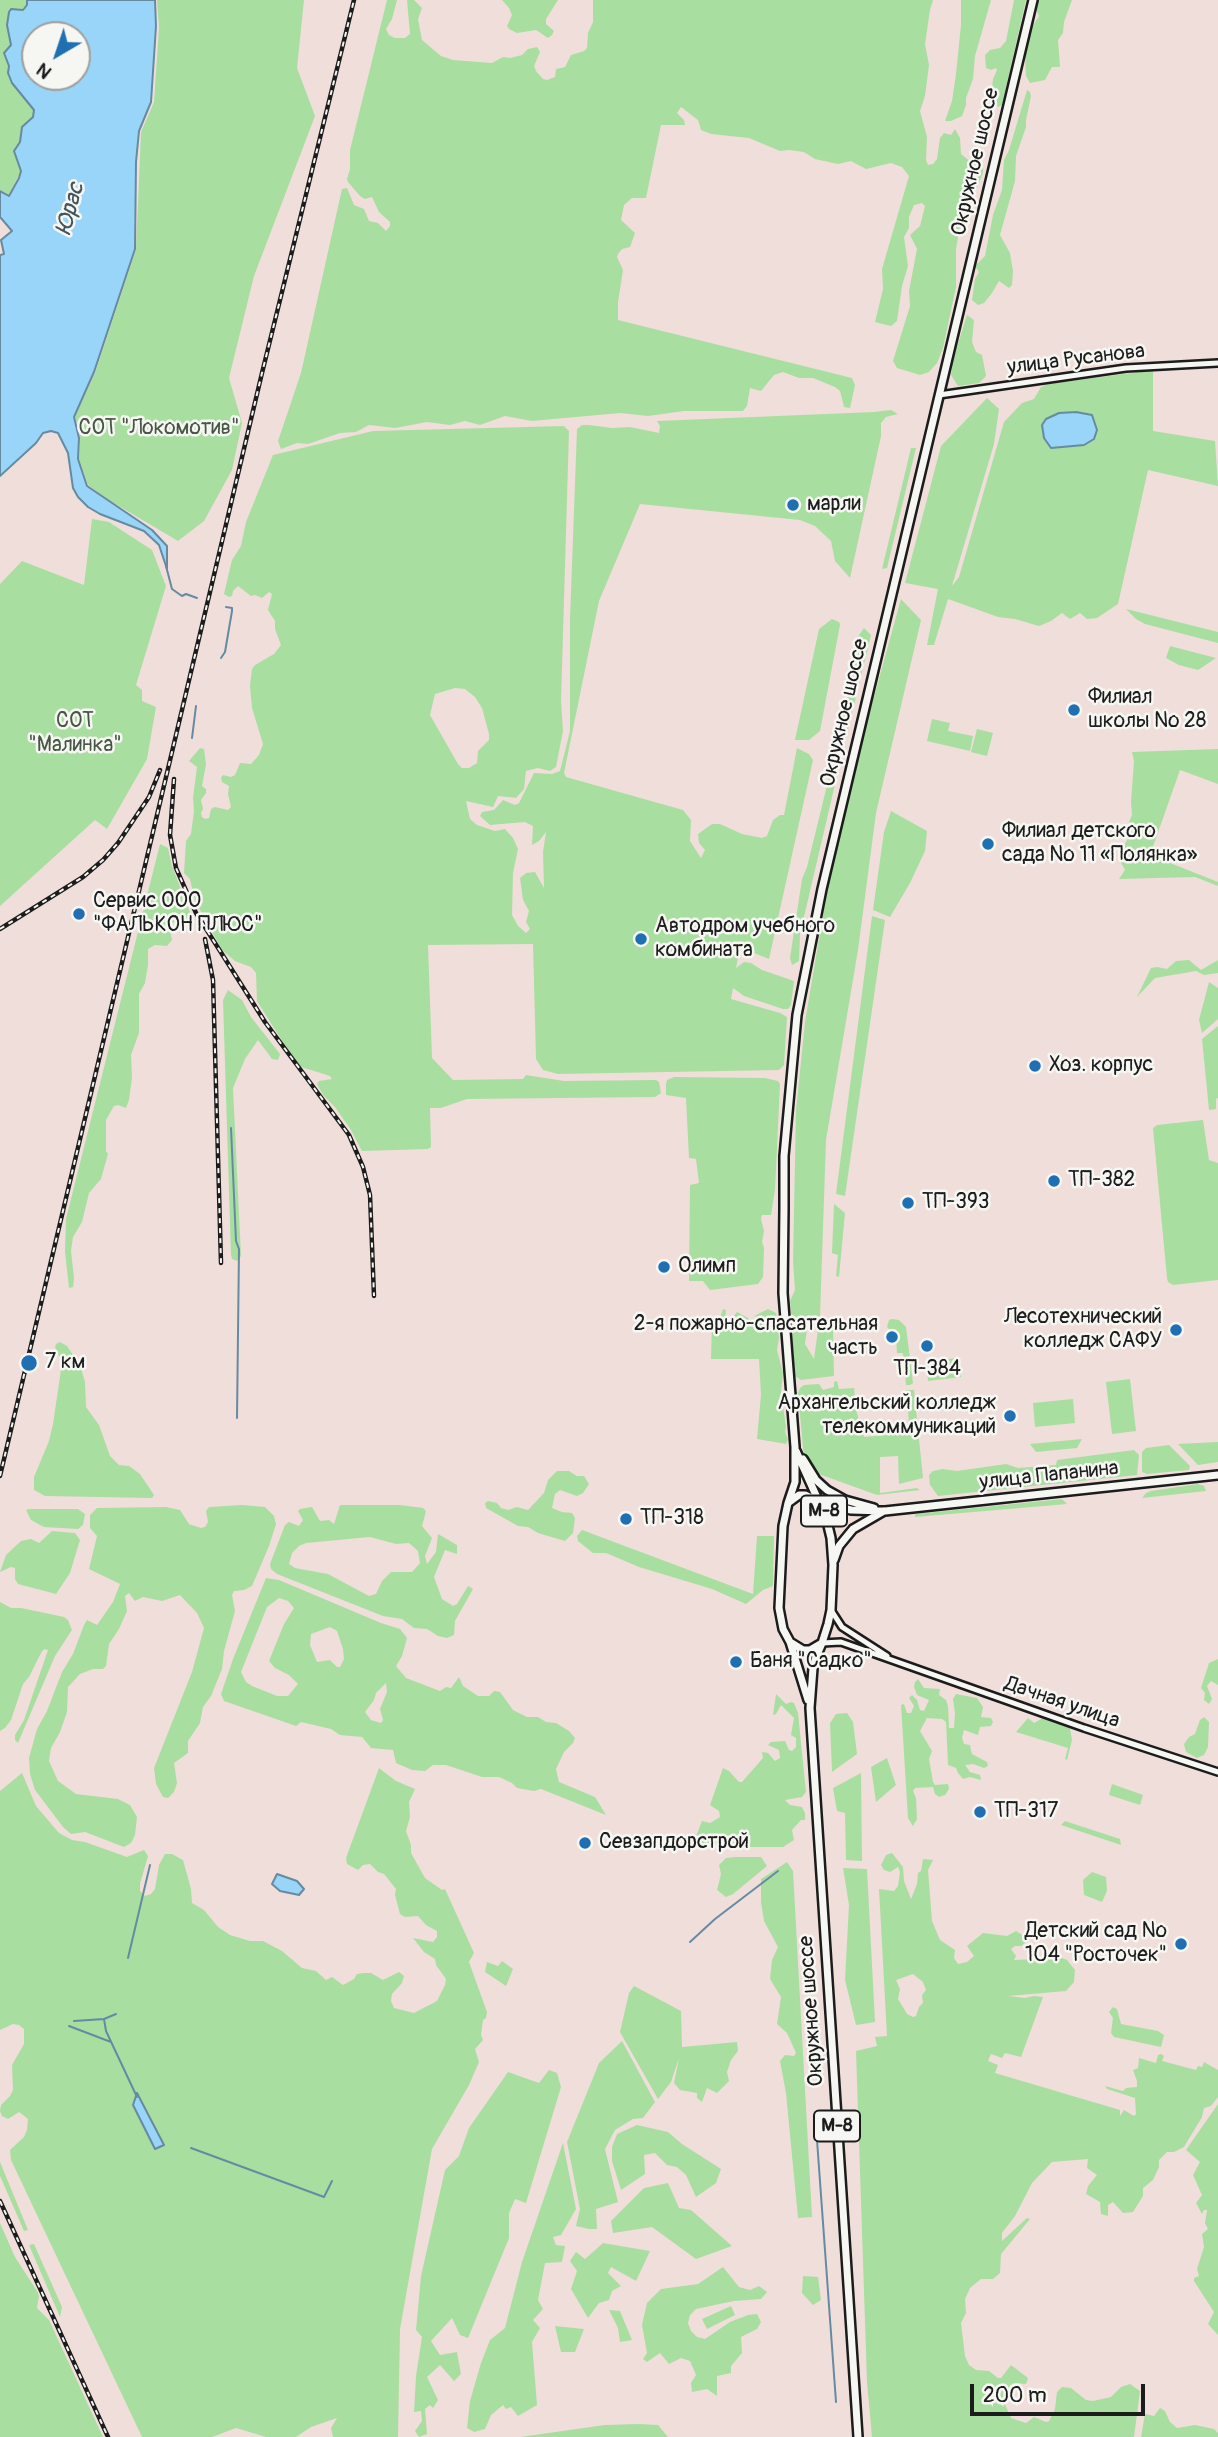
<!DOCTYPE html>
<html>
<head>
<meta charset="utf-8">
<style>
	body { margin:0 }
	#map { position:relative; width:1218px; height:2437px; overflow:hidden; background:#f0deda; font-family:Pangolin,sans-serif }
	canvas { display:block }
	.north { position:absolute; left:21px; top:21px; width:70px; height:70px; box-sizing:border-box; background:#f6f6f2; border:2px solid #9f9f9c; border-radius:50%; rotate:219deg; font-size:19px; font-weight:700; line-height:28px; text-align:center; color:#1c1c1c }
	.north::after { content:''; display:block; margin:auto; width:24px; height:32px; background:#1f6fb2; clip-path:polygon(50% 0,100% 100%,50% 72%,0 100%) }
	.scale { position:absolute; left:970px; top:2384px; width:175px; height:32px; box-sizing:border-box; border:4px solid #1c1c1c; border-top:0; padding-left:9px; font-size:21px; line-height:24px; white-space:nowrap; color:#1c1c1c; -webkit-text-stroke:5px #f6f6f2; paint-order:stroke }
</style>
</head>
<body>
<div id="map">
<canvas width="1218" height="2437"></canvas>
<div class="north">N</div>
<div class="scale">200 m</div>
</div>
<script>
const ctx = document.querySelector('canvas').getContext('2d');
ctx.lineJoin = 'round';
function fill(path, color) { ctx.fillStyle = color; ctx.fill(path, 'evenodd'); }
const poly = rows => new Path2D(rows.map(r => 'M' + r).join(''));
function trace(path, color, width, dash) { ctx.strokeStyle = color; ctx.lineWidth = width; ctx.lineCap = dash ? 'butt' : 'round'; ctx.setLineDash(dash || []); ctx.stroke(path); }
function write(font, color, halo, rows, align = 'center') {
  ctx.font = font + ' Pangolin,sans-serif'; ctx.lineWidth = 5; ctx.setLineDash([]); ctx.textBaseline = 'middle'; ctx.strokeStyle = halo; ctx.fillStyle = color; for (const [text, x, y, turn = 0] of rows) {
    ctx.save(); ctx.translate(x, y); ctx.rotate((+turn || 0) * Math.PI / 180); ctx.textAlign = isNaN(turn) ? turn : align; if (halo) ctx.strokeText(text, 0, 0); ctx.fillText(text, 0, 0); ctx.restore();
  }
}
fill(poly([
	[0,0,27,0,26,8,23,10,14,9,10,19,8,28,11,45,5,56,9,66,9,76,12,83,34,110,33,117,20,132,20,142,14,151,21,171,8,196,0,191],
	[157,0,304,0,297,68,315,116,254,276,229,378,242,423,232,470,204,521,178,541,107,499,88,485,79,459,80,437,75,417,95,373,136,249,141,132,154,102,159,27],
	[387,0,397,0,392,19,386,29,389,35,395,38,405,38,410,34,407,0,414,0,422,8,418,19,422,40,441,56,453,60,492,63,503,57,510,58,522,55,528,49,537,47,540,52,534,66,536,71,543,79,547,80,555,77,556,69,565,67,571,55,584,51,587,48,588,33,593,22,593,0,933,0,930,10,925,44,929,65,925,96,920,111,927,137,926,160,928,165,933,164,937,159,940,138,944,133,951,135,955,129,960,138,961,154,972,163,983,168,983,173,976,190,969,198,961,221,956,249,956,287,943,348,937,363,929,372,920,375,897,368,893,361,910,306,909,291,917,249,910,235,920,226,925,206,922,203,914,205,909,217,909,228,904,237,908,266,902,286,897,321,891,326,875,322,883,289,882,269,909,176,902,167,891,163,866,169,851,161,838,164,815,159,804,152,789,150,780,151,749,138,711,134,701,130,698,120,681,107,677,113,684,120,685,125,661,125,646,198,632,198,624,205,621,220,635,233,630,247,622,249,618,254,617,257,623,270,618,302,618,320,852,378,855,385,850,408,844,407,840,391,835,387,813,378,799,378,783,372,774,375,761,391,750,388,747,406,743,411,684,411,648,416,620,413,532,421,505,416,480,425,465,421,450,425,427,422,395,428,369,425,356,432,340,433,308,444,297,443,281,449,278,441,301,373,342,189,347,188,354,205,364,209,369,221,378,223,386,231,390,226,390,222,379,212,372,197,365,199,360,196,348,182,347,179,350,169,350,150],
	[502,0,558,0,546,19,546,24,554,31,552,35,548,38,536,30,517,33,509,29,507,26,512,15,509,8],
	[961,0,991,0,975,56,973,79,966,98,966,105,962,116,951,121,945,121,952,101,956,74,961,25],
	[1014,0,1026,0,1002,105,998,107,995,103,992,88,993,79,997,70,996,68,991,70,986,68,985,55,990,50,1000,48,1006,41],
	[1037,0,1072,0,1064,22,1063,33,1058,40,1060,67,1052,67,1045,80,1030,83,1026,76,1025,54,1030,30,1039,16,1035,7],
	[1027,90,1030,92,1031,96,1026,120,1026,127,1016,156,1015,181,1000,235,1010,253,1013,271,1012,285,1009,288,999,281,992,293,984,303,978,305,972,300,975,279,979,272,975,266,985,256,993,215,1002,190,1004,160,1009,150],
	[967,315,974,320,972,342,976,352,982,355,986,376,979,383,958,386,951,375,953,360],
	[1153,370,1153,431,1215,441,1218,486,1148,470,1118,604,1097,618,1087,619,1080,613,1070,619,1062,613,1051,621,1039,626,1015,619,998,617,948,599,934,645,927,645,938,589,905,583,941,446,987,398,999,409,994,444,952,586,959,577,1004,422,1022,403,1034,399,1041,387,1048,384],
	[1092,415,1097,430,1084,445,1051,448],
	[891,410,898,414,886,417,881,423,881,436,850,578,835,561,831,541,815,526,800,520,640,504,599,601,564,773,566,777,683,810,691,820,690,841,701,858,705,850,699,843,698,834,712,824,720,824,742,834,762,838,767,836,773,820,780,815,784,815,797,748,809,754,813,760,769,959,744,949,741,944,736,968,744,962,751,963,762,970,794,981,791,1005,788,1009,783,1009,744,996,733,988,731,999,780,1013,787,1017,784,1065,779,1070,558,1074,543,1070,536,1059,533,944,428,945,432,1058,453,1080,523,1079,526,1075,564,1081,656,1080,659,1082,661,1093,655,1097,467,1099,441,1108,430,1108,431,1147,428,1149,362,1151,351,1130,335,1107,323,1095,317,1084,319,1081,332,1079,330,1076,298,1066,257,1001,256,973,251,967,235,961,222,950,195,901,190,879,184,873,186,841,191,834,194,811,193,798,197,767,189,761,200,748,204,749,206,764,202,786,206,789,206,793,201,800,203,809,201,813,202,817,205,819,209,818,211,809,215,807,228,810,231,807,228,794,229,786,222,782,221,778,223,775,231,777,235,775,240,763,251,764,259,755,263,744,252,708,250,686,252,669,255,665,274,654,281,645,275,629,275,621,268,610,272,594,269,592,262,598,255,595,251,596,238,586,233,591,232,596,229,597,224,594,232,560,241,546,246,522,273,455,373,431,564,426,569,431,561,701,563,731,556,767,550,771,538,768,526,771,524,789,516,798,498,796,493,807,466,801,470,819,477,825,495,831,505,829,513,838,518,849,513,873,512,915,518,926,526,933,530,929,526,922,529,911,523,900,520,878,526,873,535,872,544,888,543,852,546,832,539,841,532,845,533,826,525,822,490,825,480,816,482,812,494,810,503,800,515,805,519,803,534,773,552,774,560,771,570,731,570,619,577,429,582,425,589,425,612,428,630,427,659,433,660,426,657,421,874,412],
	[455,688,465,689,475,697,482,708,489,734,489,740,478,751,477,763,469,768,462,768,458,764,430,715,435,694],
	[911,448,916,448,887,568,882,569],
	[92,519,109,522,152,550,166,586,136,685,142,690,142,701,156,707,147,759,107,829,95,820,0,906,0,584,22,561,84,585],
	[901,599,921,620,876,813,858,950,826,1140,820,1316,800,1319,791,1314,790,1301,795,1290,793,1262,796,1111,805,1022,829,879,859,751],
	[1126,609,1218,632,1218,643,1145,624,1136,619],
	[832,619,839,622,840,625,820,731,809,740,795,740,819,629],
	[864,628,871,635,846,738,836,743,861,640,859,635],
	[1170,646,1216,658,1198,670,1179,665,1166,658],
	[932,719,950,723,948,731,973,736,970,751,927,741],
	[977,729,993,733,987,756,971,752],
	[1218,749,1218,784,1180,770,1150,855,1218,882,1218,886,1195,877,1119,879,1125,870,1120,861,1119,855,1132,831,1129,822,1132,815,1131,802,1134,761,1132,752],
	[837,760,840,763,800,934,799,961,792,965,790,958,802,879,807,867,833,761],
	[891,811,927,831,925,851,910,883,890,917,873,910,884,832],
	[160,844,168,848,172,866,193,920,184,919,172,923,169,926,172,940,167,946,155,945,148,949,148,965,145,983,139,994,139,1033,131,1055,132,1078,129,1100,126,1108,118,1105,114,1106,106,1120,106,1151,108,1154,101,1179,89,1193,82,1222,73,1237,71,1251,74,1278,73,1287,69,1288,65,1252,66,1219],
	[872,916,885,920,845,1196,836,1194],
	[1189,960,1201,970,1218,960,1218,973,1204,975,1196,971,1155,978,1137,997,1151,968,1157,967,1167,969,1176,961],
	[1209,982,1218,988,1218,1019,1202,1033,1199,1020],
	[228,990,242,1000,251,1017,280,1054,278,1060,272,1059,258,1040,245,1059,233,1088,241,1256,237,1261,232,1259,231,1255,223,1000],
	[1218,1026,1218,1098,1216,1099,1216,1109,1209,1110,1202,1039],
	[674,1077,765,1078,778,1081,780,1084,775,1190,771,1215,762,1215,761,1219,764,1231,762,1242,764,1248,763,1277,758,1284,710,1290,703,1281,689,1281,690,1185,699,1183,696,1159,689,1158,686,1098,666,1095,666,1084,667,1080],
	[1203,1120,1209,1160,1218,1163,1218,1280,1173,1285,1168,1282,1167,1278,1153,1128,1157,1125],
	[834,1204,845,1213,839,1277,836,1276,838,1255,832,1253],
	[723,1309,726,1310,725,1320,728,1323,737,1312,748,1318,752,1324,756,1315,768,1309,776,1313,779,1338,777,1350,783,1373,781,1392,786,1427,785,1432,788,1439,786,1444,757,1439,761,1395,759,1359,711,1359,712,1322,719,1321],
	[892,1319,899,1320,906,1327,913,1383,910,1385,906,1385,903,1353,897,1353,896,1336,887,1327,889,1320],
	[801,1329,807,1329,805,1344,814,1359,818,1330,833,1329,834,1376,801,1380,795,1376,792,1334],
	[60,1342,67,1346,80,1365,85,1382,86,1407,99,1425,110,1456,119,1465,129,1466,140,1474,154,1495,152,1498,45,1496,34,1490,34,1477,49,1441,53,1424,62,1363,55,1347,56,1344],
	[959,1358,961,1377,928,1381,926,1361],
	[1130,1379,1136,1431,1112,1434,1106,1382],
	[837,1381,839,1389,854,1388,856,1410,864,1437,910,1433,906,1390,914,1390,923,1478,899,1484,898,1456,880,1457,880,1493,917,1488,920,1490,877,1495,805,1469,798,1393,800,1388,804,1385,819,1384,823,1390,834,1387,834,1382],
	[1073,1399,1075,1423,1035,1427,1033,1403],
	[1082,1439,1077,1448,1036,1452,1030,1444],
	[1218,1442,1218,1462,1198,1465,1178,1444],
	[1169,1445,1190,1466,1189,1470,1147,1474,1142,1472,1142,1452,1146,1448],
	[1134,1450,1139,1455,1137,1475,938,1496,930,1485,929,1475,933,1471,943,1469,957,1471,1006,1464,1018,1468,1056,1465,1057,1460],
	[557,1471,569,1471,577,1476,584,1476,589,1484,583,1493,577,1496,560,1490,555,1494,552,1508,562,1512,572,1513,575,1518,573,1533,565,1541,538,1533,528,1527,518,1526,486,1508,485,1503,488,1501,497,1503,501,1508,508,1510,517,1507,528,1510,544,1493,548,1480],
	[1198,1484,1204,1486,1206,1491,1142,1498,1146,1493,1151,1491],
	[1062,1499,1067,1504,915,1517,915,1514],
	[242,1505,265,1507,274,1516,276,1524,269,1546,252,1586,244,1590,234,1591,232,1595,235,1611,224,1651,222,1669,211,1696,203,1707,200,1723,188,1741,188,1753,174,1763,177,1783,174,1792,168,1798,163,1797,156,1784,154,1768,192,1672,204,1628,197,1613,180,1595,162,1601,143,1597,135,1601,129,1593,125,1596,127,1611,119,1629,109,1644,106,1666,103,1669,93,1669,80,1674,68,1687,67,1712,60,1732,51,1748,49,1761,58,1781,76,1794,118,1799,130,1805,137,1817,135,1835,131,1843,124,1847,85,1832,71,1834,63,1827,35,1790,30,1774,29,1758,37,1729,47,1711,62,1672,73,1654,84,1625,87,1620,97,1625,113,1602,120,1584,89,1569,97,1536,90,1528,90,1515,97,1508,166,1507,180,1510,189,1524,201,1528,205,1527,208,1522,206,1511,209,1507],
	[340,1505,400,1505,423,1508,426,1511,422,1526,432,1538,425,1556,427,1564,436,1552,438,1534,457,1545,457,1554,445,1550,434,1577,442,1599,453,1606,457,1604,468,1586,473,1589,455,1621,454,1635,447,1638,438,1636,427,1629,414,1628,402,1619,383,1616,277,1574,271,1569,270,1564,285,1525,289,1522,299,1526,303,1520,298,1511,300,1509,312,1507,320,1521,329,1520,334,1524],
	[370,1537,396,1544,409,1543,418,1551,420,1563,412,1572,391,1572,382,1581,376,1594,369,1596,328,1574,295,1568,289,1564,292,1553,299,1546,306,1543],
	[29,1509,78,1509,85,1514,83,1525,78,1529,44,1527,31,1520,26,1510],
	[582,1530,753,1594,757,1536,774,1536,773,1586,763,1590,746,1604,712,1589,639,1567,606,1553,593,1553,578,1541,577,1536],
	[52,1531,75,1533,80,1540,70,1573,56,1594,18,1584,15,1579,15,1568,11,1567,0,1572,6,1555,21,1541,31,1539,39,1543],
	[266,1578,279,1580,381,1623,400,1629,407,1638,402,1656,396,1666,406,1678,440,1691,446,1687,451,1688,459,1677,463,1686,478,1696,489,1696,494,1691,500,1692,513,1710,527,1717,538,1717,546,1722,556,1723,569,1731,575,1738,573,1743,564,1752,556,1769,559,1782,595,1797,606,1815,541,1789,534,1791,517,1788,512,1783,499,1777,482,1777,446,1765,433,1765,425,1771,412,1770,396,1763,393,1750,371,1748,362,1737,340,1735,331,1729,301,1722,296,1726,224,1701,221,1694,233,1659],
	[279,1598,288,1601,294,1608,284,1624,269,1661,275,1668,289,1675,298,1684,288,1696,277,1696,252,1686,246,1682,241,1672,267,1607],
	[330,1627,337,1631,343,1649,344,1659,340,1667,337,1667,330,1660,317,1662,310,1645,311,1634],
	[386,1683,387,1692,380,1709,383,1720,381,1723,371,1720,365,1712,374,1700,376,1693],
	[0,1602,11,1608,21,1608,64,1617,68,1620,72,1630,55,1656,18,1743,15,1740,15,1735,24,1720,48,1650,44,1649,41,1653,29,1677,23,1684,11,1720,5,1728,0,1731],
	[1218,1659,1218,1685,1211,1681,1207,1686,1212,1699,1209,1704,1204,1700,1205,1693,1201,1688,1209,1663],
	[918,1679,924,1688,940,1689,939,1695,946,1700,948,1706,949,1728,954,1728,955,1713,953,1699,956,1694,977,1698,983,1707,981,1717,991,1718,993,1722,991,1726,980,1727,978,1735,964,1730,962,1738,964,1744,970,1745,972,1754,987,1762,988,1766,984,1768,973,1764,965,1765,970,1772,980,1775,981,1780,970,1777,963,1779,958,1773,956,1768,948,1765,946,1722,942,1719,927,1718,920,1731,932,1751,929,1759,933,1782,935,1785,948,1784,949,1789,945,1795,939,1797,935,1794,933,1787,915,1788,913,1791,916,1798,917,1819,913,1826,908,1818,901,1705,904,1704,907,1713,911,1713,914,1706,909,1698,912,1695,917,1700,920,1710,924,1711,929,1700,917,1695,914,1687,915,1682],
	[776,1694,786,1704,791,1702,794,1703,798,1713,806,1792,802,1797,785,1800,790,1805,802,1807,805,1813,805,1820,801,1820,792,1830,794,1840,783,1847,728,1847,716,1844,700,1846,695,1839,702,1821,710,1823,720,1817,719,1811,710,1805,723,1768,729,1771,739,1782,742,1782,763,1758,762,1752,768,1753,775,1761,780,1758,779,1750,768,1745,771,1742,785,1741,789,1750,792,1751,796,1747,796,1738,791,1735,794,1718,781,1705,776,1714,773,1715],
	[847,1713,853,1722,857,1754,832,1772,830,1723,836,1714],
	[1204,1717,1209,1722,1208,1747,1204,1755,1197,1758,1186,1752,1184,1744,1189,1737,1195,1734,1200,1720],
	[1028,1718,1034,1723,1043,1718,1070,1728,1072,1740,1067,1760,1065,1759,1068,1748,1016,1732],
	[887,1758,896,1785,876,1802,871,1767],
	[379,1768,396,1781,415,1789,409,1802,410,1817,406,1831,411,1845,411,1853,425,1878,442,1890,445,1889,474,1953,469,1962,487,2012,486,2018,483,2020,481,2035,483,2040,475,2049,479,2062,469,2085,432,2149,400,2329,398,2437,333,2437,331,2428,337,2418,311,2427,296,2437,266,2437,236,2428,212,2437,142,2437,11,2160,10,2150,24,2137,27,2130,28,2119,19,2112,8,2119,2,2116,0,2111,1,2105,10,2096,13,2090,12,2065,24,2044,24,2029,19,2025,13,2024,0,2030,0,1791,22,1773,36,1806,59,1833,72,1840,85,1842,127,1857,144,1850,148,1856,140,1884,140,1891,145,1896,151,1894,155,1889,159,1865,165,1854,172,1854,183,1860,191,1889,192,1903,204,1910,218,1927,230,1935,250,1941,263,1941,282,1951,302,1968,316,1971,326,1980,332,1977,343,1985,354,1979,357,1974,364,1973,371,1973,383,1980,399,1972,404,1976,402,1983,392,1994,391,2001,394,2008,414,2013,437,2001,445,1985,446,1979,436,1965,435,1959,424,1952,413,1938,433,1942,437,1937,437,1931,426,1925,418,1916,405,1917,400,1914,395,1895,396,1889,384,1874,378,1872,370,1864,363,1865,358,1870,347,1864,346,1858],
	[861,1773,862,1861,846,1860,845,1813,837,1811,833,1788],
	[1112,1784,1143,1795,1140,1805,1109,1795],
	[1065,1821,1120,1839,1121,1845,1061,1825],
	[892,1853,903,1867,904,1881,911,1899,917,1884,918,1873,921,1871,923,1859,933,1860,928,1870,932,1921,940,1940,955,1950,954,1958,958,1964,967,1962,974,1956,967,1946,983,1933,1007,1936,1016,1931,1024,1936,1033,1930,1037,1933,1036,1940,1029,1940,1021,1946,1015,1946,1011,1949,1016,1956,1014,1960,1062,1958,1067,1960,1075,1970,1074,1982,1066,1991,1008,1996,1025,1998,1034,1996,1043,1997,1021,2057,1005,2053,1002,2058,991,2054,988,2061,998,2065,995,2073,1120,2110,1120,2116,1124,2110,1134,2116,1136,2114,1135,2098,1107,2089,1105,2086,1123,2091,1126,2088,1137,2087,1137,2081,1133,2070,1138,2068,1139,2058,1156,2063,1158,2055,1161,2054,1164,2056,1162,2061,1196,2070,1198,2066,1202,2067,1204,2062,1218,2070,1218,2097,1211,2106,1204,2108,1202,2117,1184,2147,1174,2152,1167,2152,1159,2160,1159,2167,1153,2180,1143,2188,1143,2196,1133,2212,1123,2213,1113,2202,1108,2205,1108,2216,1101,2214,1100,2202,1086,2194,1088,2186,1097,2175,1087,2168,1088,2159,1052,2162,1032,2183,1015,2216,1002,2233,1002,2241,1027,2218,1030,2219,1001,2254,1000,2273,993,2279,981,2279,970,2288,965,2299,966,2313,961,2323,965,2356,969,2365,976,2370,989,2371,998,2378,1001,2378,1011,2365,1028,2378,1026,2384,1014,2383,1009,2386,1015,2396,1014,2398,1005,2399,1004,2402,1011,2418,1026,2423,1034,2417,1046,2422,1049,2421,1055,2409,1057,2392,1062,2387,1071,2388,1086,2400,1093,2401,1111,2397,1121,2387,1130,2384,1140,2391,1134,2437,872,2437,867,2382,856,2051,877,2046,875,2037,887,2036,879,1889,894,1891,898,1886,900,1872,898,1867,890,1872,884,1870,881,1865,886,1855],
	[913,1974,923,1982,926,1990,922,1995,923,2003,919,2007,916,2016,913,2017,907,2014,898,1999,900,1989,896,1980],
	[735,1857,761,1857,767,1866,733,1894,726,1897,717,1890,721,1874,719,1865,726,1858],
	[787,1862,793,1871,812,2217,798,2218,786,2093,780,2061,785,2055,794,2056,796,2053,787,2033,777,2024,781,1997,770,1979,772,1960,778,1947,764,1921,761,1902,761,1879],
	[843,1868,867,1869,875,2022,856,2025,845,1980,849,1905],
	[1092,1872,1106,1877,1107,1891,1102,1902,1084,1895,1083,1880],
	[502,1961,513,1969,506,1986,485,1972,487,1962,498,1966],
	[634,1986,681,2011,682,2047,737,2042,738,2051,731,2060,727,2072,729,2081,717,2093,707,2088,702,2102,697,2098,697,2093,680,2090,674,2083,679,2058,671,2082,658,2099,620,2032,629,1993],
	[1113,2007,1117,2009,1121,2024,1158,2031,1164,2035,1161,2047,1114,2037,1111,2033,1113,2018,1109,2012],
	[622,2041,655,2102,643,2118,633,2119,615,2130,605,2149,618,2202,596,2209,597,2229,589,2229,576,2226,580,2209,567,2142,599,2063],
	[549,2070,557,2073,561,2087,526,2203,515,2199,509,2213,509,2238,468,2338,460,2335,452,2318,431,2341,440,2355,457,2352,461,2374,454,2381,440,2365,427,2377,438,2400,433,2408,430,2405,425,2409,427,2434,419,2437,415,2431,422,2421,421,2411,414,2412,416,2376,422,2337,416,2330,421,2276,445,2170,459,2156,469,2128,508,2072,539,2083],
	[1218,2104,1218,2335,1208,2324,1214,2312,1194,2281,1194,2278,1199,2276,1197,2269,1204,2247,1202,2234,1208,2229,1205,2223,1207,2210,1204,2210,1202,2214,1196,2203,1202,2195,1193,2175,1200,2162,1186,2150],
	[637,2125,668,2132,682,2144,721,2169,716,2183,696,2197,686,2175,677,2167,667,2165,655,2153,644,2155,645,2174,621,2190,612,2161,612,2147,617,2134],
	[563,2143,576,2209,561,2235,553,2237,556,2245,565,2246,562,2262,545,2263,538,2300,543,2309,533,2320,540,2328,532,2342,537,2405,518,2416,511,2407,506,2409,503,2405,491,2415,485,2429,474,2432,467,2428,470,2401,481,2363,490,2340,505,2328,522,2262],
	[0,2162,28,2230,24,2231,0,2176],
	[668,2183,679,2208,691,2210,732,2246,696,2259,652,2227,613,2233,611,2221,644,2188],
	[0,2223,15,2257,37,2291,39,2296,37,2308,49,2320,103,2437,0,2437],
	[603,2243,650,2251,636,2281,611,2267,608,2273,621,2286,612,2291,609,2300,599,2303,588,2318,571,2289,577,2271,570,2261,576,2252,585,2259],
	[34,2244,62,2307,60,2317,29,2245],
	[723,2267,739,2287,750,2290,759,2286,767,2292,761,2299,734,2301,696,2309,690,2315,688,2323,691,2331,697,2337,705,2339,730,2322,748,2315,757,2314,761,2322,757,2329,741,2337,742,2353,731,2366,731,2373,717,2376,717,2396,707,2389,692,2392,691,2383,696,2375,690,2361,681,2358,669,2364,660,2353,647,2362,643,2359,647,2353,642,2325,647,2303,661,2289,698,2284],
	[803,2276,818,2277,821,2300,813,2305,802,2293],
	[731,2306,735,2315,707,2329,702,2319],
	[609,2310,620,2311,632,2340,620,2342,618,2328],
	[555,2326,584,2329,575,2352,561,2352],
	[1160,2408,1165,2411,1170,2422,1177,2428,1195,2425,1214,2429,1218,2433,1218,2437,1141,2437,1145,2414,1154,2416],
	[638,2424,658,2425,668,2437,520,2437,605,2425]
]), '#a9dea1');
const water = poly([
	[27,0,155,0,156,26,151,102,139,131,136,162,135,249,94,372,74,417,79,438,78,459,87,486,152,530,167,546,167,569,159,545,144,531,100,514,88,507,78,497,73,488,68,453,58,433,51,431,43,433,36,443,0,476,0,255,4,254,1,240,12,231,0,217,0,191,9,196,19,178,21,171,14,151,20,142,22,127,33,117,34,110,12,83,8,73,9,66,4,53,11,45,7,25,9,12,11,9,23,10,27,5,27,0],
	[35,35,77,35,77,77,35,77,35,35],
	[1076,412,1092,415,1097,430,1094,439,1084,445,1051,448,1044,438,1042,425,1046,419,1059,413,1076,412],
	[277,1874,297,1881,304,1889,299,1895,280,1891,272,1884,277,1874],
	[137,2093,164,2145,155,2149,133,2105,137,2093]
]);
fill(water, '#98d5f8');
trace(water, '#668ba0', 2);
trace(poly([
	[166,566,172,589,182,596,186,594,197,598],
	[221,658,225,652,232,611,232,608,226,607],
	[192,738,196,706],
	[231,1128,236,1241,239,1249,237,1418],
	[690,1942,715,1919,778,1871],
	[128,1958,150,1865],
	[104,2019,106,2031,137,2097],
	[74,2021,104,2019,116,2014],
	[69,2026,111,2042],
	[817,2140,836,2402],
	[191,2148,324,2197,332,2181]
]), '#668ba0', 2);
const minor = poly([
	[939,395,1126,368,1218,363],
	[831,1610,842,1627,887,1656],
	[822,1643,841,1642,1084,1728,1218,1772]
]);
const major = poly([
	[796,1451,819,1502,851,1510,885,1511,1218,1475],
	[803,1459,816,1480,827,1490,845,1500,874,1508],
	[788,1503,795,1482,795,1447,783,1293,784,1208,784,1156,797,1015,822,889,1033,0],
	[834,1560,839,1546,853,1529,884,1511],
	[790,1642,808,1700],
	[822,1643,810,1650,803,1650,790,1642,783,1629,779,1608,783,1526,788,1503,799,1495,805,1495,819,1502,825,1513,831,1538,833,1565,831,1610,828,1624,822,1643,816,1657,813,1668,810,1708,858,2437]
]);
trace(minor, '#1c1c1c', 10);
trace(major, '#1c1c1c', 12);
trace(minor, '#f6f6f2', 5);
trace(major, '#f6f6f2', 7);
const rail = poly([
	[174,779,170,835,176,868,196,913,265,1022,349,1135,363,1167,370,1195,374,1296],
	[0,929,83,877,103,860,118,843,149,797,160,770],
	[205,939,213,980,221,1263],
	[0,1476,262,373,354,0],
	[0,2201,108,2437]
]);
trace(rail, '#1c1c1c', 4.5);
trace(rail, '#f6f6f2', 2, [5]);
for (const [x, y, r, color] of [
	[793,505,7,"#1f6fb2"],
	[1074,710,7,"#1f6fb2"],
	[988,844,7,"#1f6fb2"],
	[79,914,7,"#1f6fb2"],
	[641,939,7,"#1f6fb2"],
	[1035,1066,7,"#1f6fb2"],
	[1054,1181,7,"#1f6fb2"],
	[908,1203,7,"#1f6fb2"],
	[664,1267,7,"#1f6fb2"],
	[1176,1330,7,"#1f6fb2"],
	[892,1337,7,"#1f6fb2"],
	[927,1346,7,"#1f6fb2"],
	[29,1363,9,"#1f6fb2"],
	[1010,1416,7,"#1f6fb2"],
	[626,1519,7,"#1f6fb2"],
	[736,1662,7,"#1f6fb2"],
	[980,1812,7,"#1f6fb2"],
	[585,1843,7,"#1f6fb2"],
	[1181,1944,7,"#1f6fb2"]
]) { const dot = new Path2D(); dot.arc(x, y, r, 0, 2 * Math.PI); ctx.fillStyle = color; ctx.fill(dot); trace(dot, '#f6f6f2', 2.5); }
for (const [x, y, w] of [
	[824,1511,46],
	[837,2126,46]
]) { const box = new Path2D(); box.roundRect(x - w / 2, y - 15.5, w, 31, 5); ctx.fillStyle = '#f6f6f2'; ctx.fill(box); trace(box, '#1c1c1c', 2); }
write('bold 19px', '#1c1c1c', null, [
	["М-8",824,1511],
	["М-8",837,2126]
]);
write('21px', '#1c1c1c', '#f6f6f2', [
	["Окружное шоссе",976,162,-77],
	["улица Русанова",1076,360,-7],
	["Окружное шоссе",845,713,-77],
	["улица Папанина",1049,1476,-6],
	["Дачная улица",1062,1703,19],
	["Окружное шоссе",812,2011,-94]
]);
write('21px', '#465644', '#f6f6f2', [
	["СОТ \"Локомотив\"",159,429],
	["СОТ",75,722],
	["\"Малинка\"",75,746]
]);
write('21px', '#1c1c1c', '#f6f6f2', [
	["марли",807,505],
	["Филиал",1088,698],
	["школы № 28",1088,722],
	["Филиал детского",1002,832],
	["сада № 11 «Полянка»",1002,856],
	["Сервис ООО",93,902],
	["\"ФАЛЬКОН ПЛЮС\"",93,926],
	["Автодром учебного",655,927],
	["комбината",655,951],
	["Хоз. корпус",1049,1066],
	["ТП-382",1068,1181],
	["ТП-393",922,1203],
	["Олимп",678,1267],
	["Лесотехнический",1162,1318,"right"],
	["колледж САФУ",1162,1342,"right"],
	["2-я пожарно-спасательная",878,1325,"right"],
	["часть",878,1349,"right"],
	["7 км",45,1363],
	["ТП-384",927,1370,"center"],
	["Архангельский колледж",996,1404,"right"],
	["телекоммуникаций",996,1428,"right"],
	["ТП-318",640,1519],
	["Баня \"Садко\"",750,1662],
	["ТП-317",994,1812],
	["Севзапдорстрой",599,1843],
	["Детский сад №",1167,1932,"right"],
	["104 \"Росточек\"",1167,1956,"right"]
], 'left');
write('italic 23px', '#41545e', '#f6f6f2', [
	["Юрас",71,209,-75]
]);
</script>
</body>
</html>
